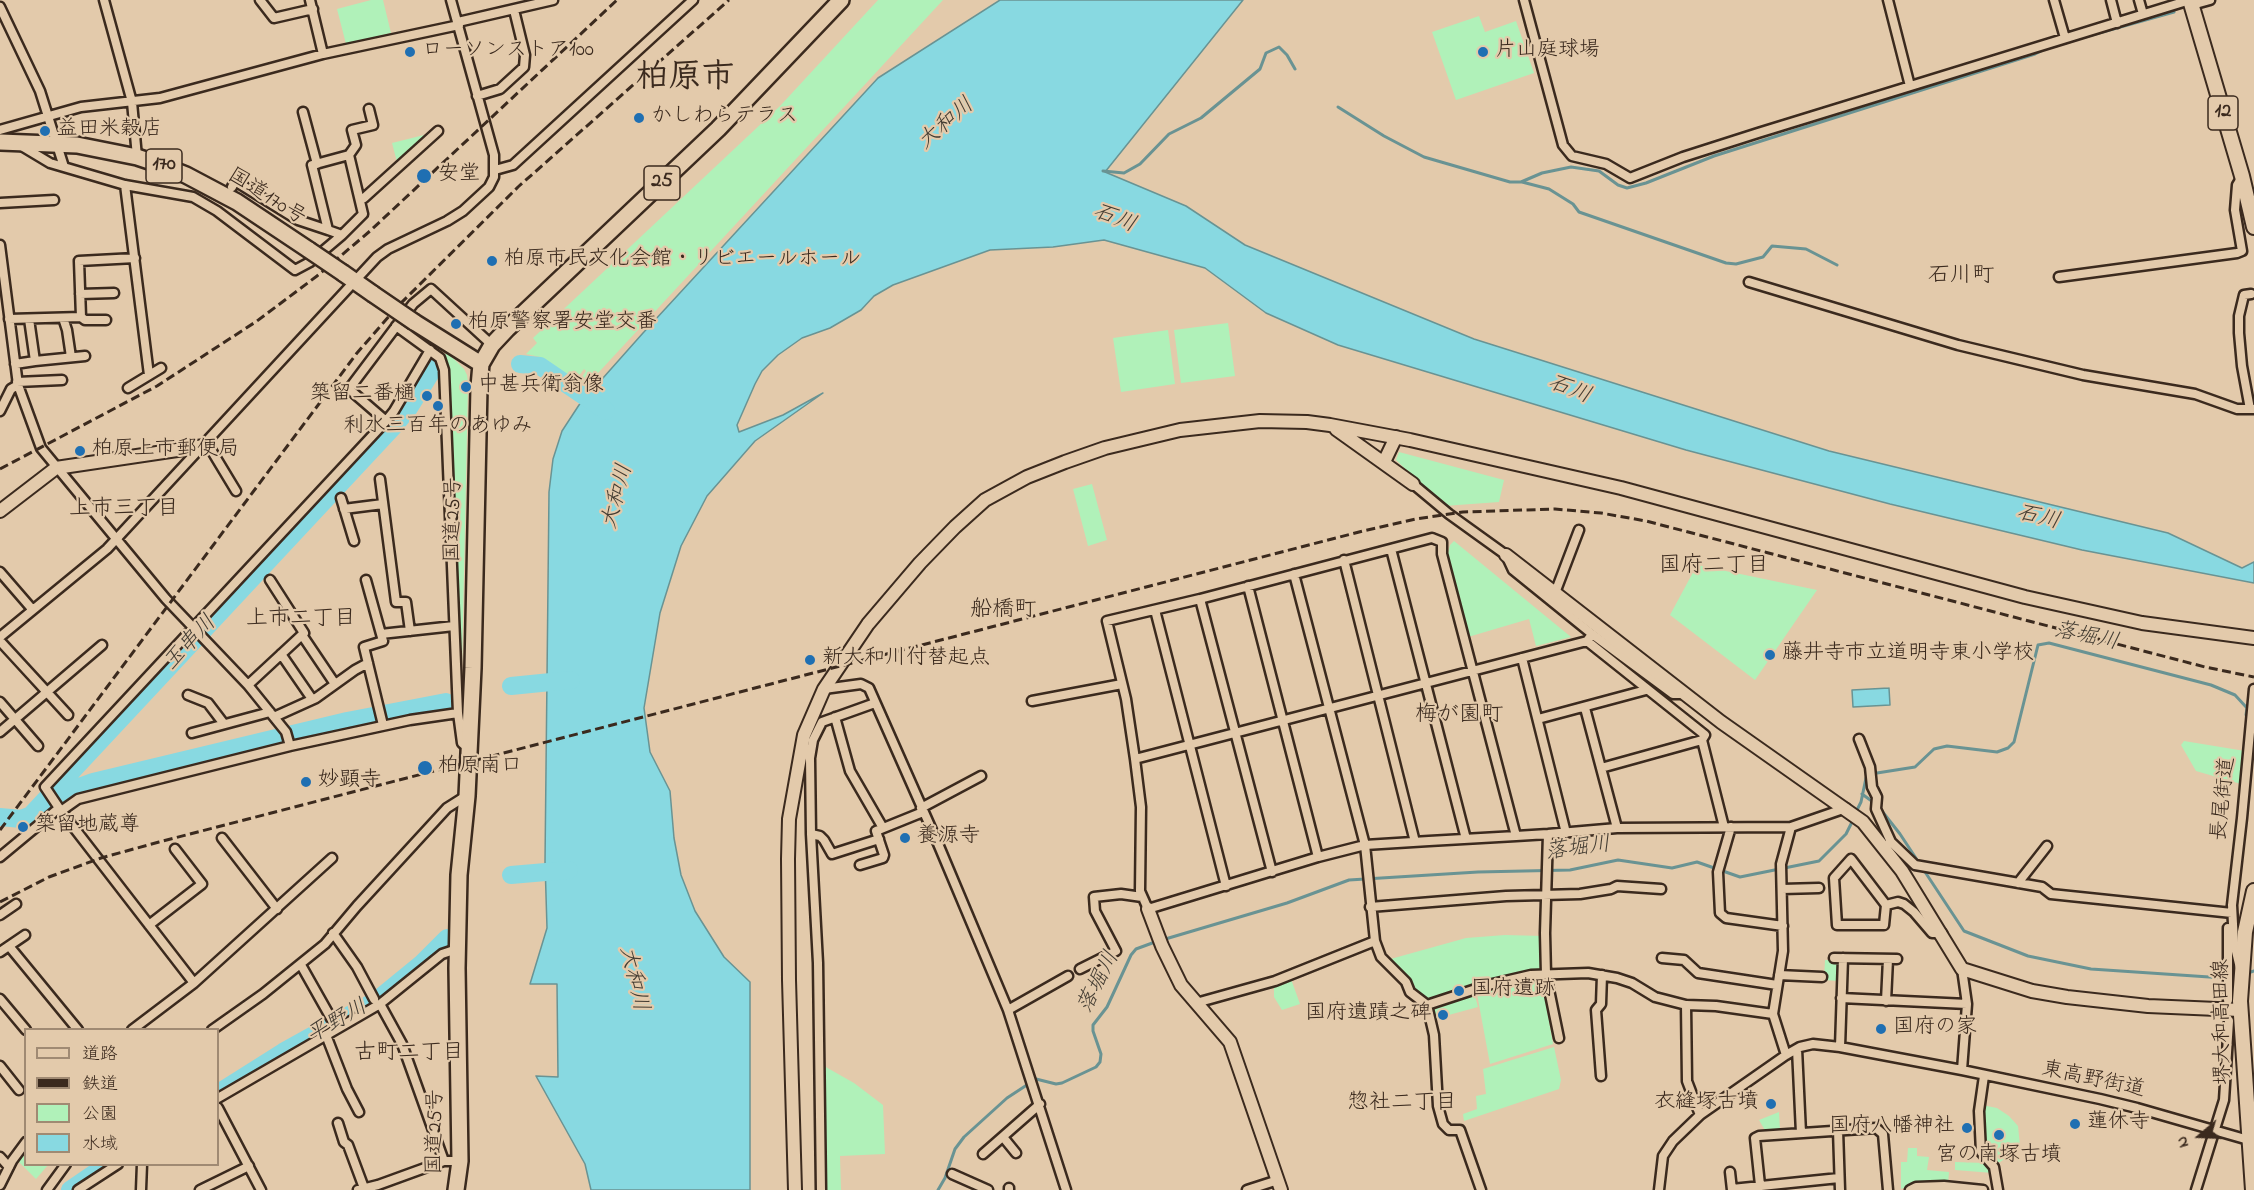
<!DOCTYPE html>
<html>
<head>
<meta charset="utf-8">
<style>
	body { margin:0 }
	#map { position:relative; width:2254px; height:1190px; overflow:hidden; background:#e3caab; font-family:"Indie Flower","Klee One",sans-serif }
	canvas { display:block }
	.legend { position:absolute; left:24px; top:1028px; width:195px; height:138px; box-sizing:border-box; background:#e3caab; border:2px solid #a08a73; margin:0; padding:8px 10px; list-style:none; font-size:18px; color:#3b2a1e }
	.legend li { display:flex; align-items:center; gap:12px; height:30px }
	.legend b { width:30px; border:2px solid #a08a73 }
	.north { position:absolute; left:2170px; top:1106px; width:60px; height:60px; -webkit-text-stroke:4px #e3caab; paint-order:stroke; rotate:251deg; font-size:16px; font-weight:700; line-height:24px; text-align:center; color:#3b2a1e }
	.north::after { content:''; display:block; margin:auto; width:21px; height:27px; background:#3b2a1e; clip-path:polygon(50% 0,100% 100%,50% 72%,0 100%) }
</style>
</head>
<body>
<div id="map">
<canvas width="2254" height="1190"></canvas>
<ul class="legend">
<li><b style="height:8px;background:#e3caab"></b>道路</li>
<li><b style="height:8px;background:#3b2a1e"></b>鉄道</li>
<li><b style="height:16px;background:#b0f1b9"></b>公園</li>
<li><b style="height:16px;background:#88d9e1"></b>水域</li>
</ul>
<div class="north">N</div>
</div>
<script>
const ctx = document.querySelector('canvas').getContext('2d');
ctx.lineJoin = 'round';
function fill(path, color) { ctx.fillStyle = color; ctx.fill(path, 'evenodd'); }
const poly = rows => new Path2D(rows.map(r => 'M' + r).join(''));
function trace(path, color, width, dash) { ctx.strokeStyle = color; ctx.lineWidth = width; ctx.lineCap = dash ? 'butt' : 'round'; ctx.setLineDash(dash || []); ctx.stroke(path); }
function write(font, color, halo, rows, align = 'center') {
  ctx.font = font + ' "Indie Flower","Klee One",sans-serif'; ctx.lineWidth = 4.5; ctx.setLineDash([]); ctx.textBaseline = 'middle'; ctx.strokeStyle = halo; ctx.fillStyle = color; for (const [text, x, y, turn = 0] of rows) {
    ctx.save(); ctx.translate(x, y); ctx.rotate((+turn || 0) * Math.PI / 180); ctx.textAlign = isNaN(turn) ? turn : align; if (halo) ctx.strokeText(text, 0, 0); ctx.fillText(text, 0, 0); ctx.restore();
  }
}
fill(poly([
	[371,0,383,0,391,33,346,44,337,9],
	[878,0,943,0,587,385,585,386,578,383,586,371,584,369,575,381,540,357,526,354,537,343,533,338,780,106],
	[1479,16,1485,32,1516,21,1534,73,1456,100,1432,32],
	[424,135,424,138,397,162,392,143],
	[1228,323,1235,376,1181,383,1174,330],
	[1168,330,1175,384,1121,392,1113,338],
	[447,352,464,369,467,375,468,383,461,712,450,432,451,421,445,355],
	[1399,452,1504,480,1499,502,1444,506,1396,460],
	[1092,484,1107,540,1088,546,1073,489],
	[1454,541,1571,637,1536,646,1529,619,1468,637,1447,557,1450,545],
	[1697,565,1817,590,1755,680,1670,615],
	[2184,741,2245,751,2241,784,2196,771,2181,745],
	[1505,935,1543,936,1544,972,1429,1001,1417,995,1387,960,1466,938],
	[1825,960,1839,961,1838,981,1824,980],
	[1291,979,1300,1004,1282,1010,1274,997,1274,984],
	[1529,979,1542,981,1553,1044,1490,1064,1477,994],
	[1474,992,1478,1007,1434,1019,1430,1006],
	[1554,1047,1561,1080,1559,1089,1464,1121,1463,1114,1477,1109,1476,1096,1486,1094,1483,1069],
	[824,1066,854,1083,883,1105,885,1154,840,1156,841,1190,827,1190],
	[1982,1105,1997,1108,2009,1116,2018,1126,2020,1146,2014,1153,2000,1162,1996,1163,1984,1152],
	[1779,1112,1780,1131,1766,1132,1759,1120],
	[25,1146,26,1164,48,1165,36,1179,16,1159],
	[1908,1148,1917,1148,1917,1156,1929,1157,1927,1170,1949,1172,1948,1184,1911,1185,1901,1189,1901,1162,1907,1162],
	[1955,1162,1984,1163,1989,1165,1993,1173,1955,1170]
]), '#b0f1b9');
const water = poly([
	[1000,0,1243,0,1105,172,1186,206,1245,245,1474,339,1829,451,2168,533,2242,568,2254,562,2254,583,2082,550,1890,504,1686,450,1338,345,1266,313,1205,268,1104,240,1053,247,990,250,893,285,874,296,861,310,830,328,802,338,778,355,762,371,755,384,737,425,739,432,783,415,823,393,755,441,707,496,681,546,660,613,644,708,650,752,670,791,674,838,681,875,695,911,724,957,750,982,750,1190,591,1190,585,1164,536,1076,558,1077,557,984,530,984,547,928,545,862,549,492,553,459,562,431,579,405,643,333,878,78,1000,0],
	[1889,688,1890,705,1853,707,1852,690,1889,688]
]);
fill(water, '#88d9e1');
trace(water, '#699393', 1.5);
trace(poly([
	[1338,107,1384,136,1424,157,1510,182,1521,182,1542,173,1571,167,1599,171,1618,185,1627,188,1646,183,1714,156,2035,54,2049,47,2174,12],
	[1103,171,1124,173,1140,164,1169,134,1201,118,1260,69,1266,53,1279,47,1287,55,1295,69],
	[1522,182,1549,189,1573,204,1579,212,1726,263,1736,264,1763,257,1772,246,1806,249,1837,265],
	[1862,794,1873,802],
	[1878,806,1900,834,1964,931,2028,956,2091,969,2224,978],
	[1855,814,1861,802,1866,778,1877,773,1915,767,1934,749,1947,746,1997,752,2008,748,2014,742,2038,645,2049,643,2211,685,2235,695,2247,708,2246,715,2250,716],
	[1162,940,1287,903,1349,880,1478,872,1570,870,1618,860,1672,868,1697,862,1740,877,1819,861,1846,834,1853,820],
	[2251,972,2254,971],
	[938,1190,945,1178,955,1149,964,1137,1007,1098,1036,1079,1056,1084,1062,1083,1096,1067,1100,1062,1101,1054,1093,1031,1093,1025,1107,1007,1131,955,1136,949,1155,942]
]), '#699393', 3);
trace(poly([
	[520,364,540,366,606,411],
	[511,686,571,680],
	[49,798,93,782,347,721,446,702],
	[0,817,21,819,31,815,395,425,409,408,437,363],
	[511,875,569,870],
	[218,1093,283,1052,377,1000,421,964,447,938],
	[70,1190,108,1164]
]), '#88d9e1', 18);
const street = poly([
	[104,0,132,102,137,157],
	[260,0,274,18,313,9],
	[310,0,323,54],
	[1524,0,1563,145,1572,156,1606,164,1630,178,1683,157,1758,133,2190,0],
	[1888,0,1910,86],
	[2054,0,2065,38],
	[2111,0,2117,23],
	[2139,0,2143,14],
	[2192,5,2210,0],
	[0,7,40,91,64,167],
	[458,22,553,0],
	[477,96,500,89,524,67,525,55,514,10],
	[303,112,317,164],
	[0,130,81,107,160,98,323,54,459,25],
	[20,145,50,163,125,185,193,197,217,211,295,270,310,262,342,235,363,214,349,155],
	[495,170,513,165,693,0],
	[125,185,149,375],
	[232,187,235,181,298,220,328,230],
	[364,198,438,131],
	[0,203,54,200],
	[342,235,328,230,312,165,349,155,356,145,352,130,373,125,369,109],
	[0,245,18,385,41,448,166,599,248,685,286,732,290,746],
	[2059,277,2237,253,2242,251,2235,210,2237,185,2242,177],
	[1749,282,1958,345,2083,375,2195,394,2237,409,2254,409],
	[80,294,114,293],
	[81,317,85,320,106,320],
	[63,318,67,330,71,357],
	[9,319,81,317,79,261,135,258],
	[396,326,440,358,444,370,458,713,462,743,469,749],
	[35,361,85,356],
	[15,364,35,361,29,319],
	[17,382,62,380],
	[128,388,161,368],
	[2250,409,2242,366,2239,333,2239,316,2244,295,2251,294],
	[0,411,11,389,18,385],
	[386,421,349,389,413,304,431,289,492,345],
	[207,443,236,491],
	[380,479,396,602,406,602,410,631],
	[1413,484,1449,514,1506,555,1513,570,1592,634,1673,694,1685,694],
	[341,498,354,541],
	[344,509,383,504],
	[1391,549,1466,839],
	[1344,560,1415,842],
	[0,572,32,609],
	[1294,574,1365,845,1375,941,1381,957,1406,982,1410,992,1427,1005,1434,1035,1438,1106,1443,1124,1449,1130,1460,1130,1481,1190],
	[366,580,381,634,454,626],
	[1248,586,1318,857],
	[1555,593,1579,530],
	[1200,599,1272,872],
	[1155,610,1226,886],
	[381,634,383,641,364,647,383,725],
	[302,635,335,684],
	[0,637,107,549,377,257,388,249,447,221,463,211,489,187,494,177,494,155,451,0],
	[1590,637,1587,641,1705,735,1702,740,1724,827],
	[0,641,68,715],
	[281,654,312,699],
	[1522,658,1566,833],
	[248,685,304,633,270,580],
	[824,689,861,684,869,688,939,846,1008,1010,1066,1190],
	[188,695,208,703,224,724],
	[1032,701,1122,684],
	[0,702,38,746],
	[1585,708,1617,828],
	[274,717,316,698,355,670,368,663],
	[835,717,850,771,883,828],
	[1538,719,1646,690],
	[0,732,102,645],
	[192,733,270,712],
	[1859,739,1870,767,1872,787,1877,797,1876,809,1891,842],
	[802,743,810,759,811,834,818,963,821,1190],
	[810,758,813,740,822,722,875,703],
	[1135,759,1587,641],
	[1601,768,1702,740],
	[921,808,981,776],
	[61,811,45,787,386,421,394,411,430,350],
	[1731,827,1718,872,1720,913,1726,918,1783,926],
	[811,834,820,836,824,840,832,854,879,839],
	[1548,834,1545,933,1546,975,1559,1038],
	[1516,836,1442,554,1442,542,1432,538,1200,599,1107,621,1126,699,1135,759,1141,807,1140,891,1148,909,1318,857,1365,845,1429,841,1516,836,1548,834,1617,828,1791,827,1846,808],
	[222,838,277,909],
	[1884,848,1891,842,1915,865,2042,887,2051,894,2232,913],
	[0,857,59,808],
	[1851,859,1886,905,1884,925,1837,925,1834,878,1851,859],
	[860,865,883,858,884,855,876,831,923,812],
	[2018,883,2047,846],
	[1782,889,1819,888],
	[1886,905,1898,902,1904,904,1914,912,1932,933,1942,933],
	[1370,907,1506,896,1580,894,1611,889,1617,886,1661,889],
	[0,915,16,904],
	[149,925,202,884,175,849],
	[333,933,357,967,374,999],
	[9,946,78,1030],
	[0,952,25,935],
	[1662,958,1684,960,1698,973,1777,985],
	[1834,958,1897,959],
	[301,965,332,1020],
	[2240,968,2234,943,2232,905,2242,818,2254,689],
	[1080,969,1116,951,1095,911,1094,897,1121,894,1142,897],
	[1779,975,1822,977],
	[194,983,61,811,78,799,290,746,410,720,458,713],
	[1841,998,1967,1004],
	[0,999,26,1030],
	[2228,1000,2228,928],
	[1886,1001,1888,959],
	[1196,1003,1275,981,1375,941],
	[380,1004,402,1044,444,1161],
	[1427,1005,1488,985,1531,975,1588,973,1617,978,1632,983,1655,997,1686,1005,1716,1006,1773,1014],
	[1686,1005,1687,1081,1700,1115],
	[1008,1010,1068,976],
	[132,1030,194,983,332,858],
	[212,1030,263,994,325,944,357,906,447,808,466,796],
	[326,1035,347,1089,359,1112],
	[1840,1047,1843,958],
	[1797,1049,1801,1133],
	[1786,1055,1773,1014,1783,951,1781,864,1791,827],
	[0,1066,19,1090],
	[1962,1070,1967,1004,1962,969],
	[1601,1076,1596,1010,1601,1004,1602,975],
	[1984,1076,1979,1111,1981,1152,1994,1167,1998,1190],
	[218,1098,380,1004,442,954,457,949],
	[218,1108,261,1190],
	[338,1123,344,1142,348,1145,364,1188],
	[1838,1130,1840,1190],
	[1003,1137,1016,1153],
	[983,1154,1040,1104],
	[0,1157,9,1167],
	[1730,1172,1732,1190],
	[952,1174,988,1190],
	[0,1185,12,1161,26,1142],
	[1760,1185,1755,1138,1759,1136,1876,1128,1883,1134,1888,1190],
	[1732,1189,1839,1178],
	[47,1190,66,1164],
	[78,1190,118,1164],
	[141,1190,142,1164],
	[200,1190,249,1166],
	[358,1190,378,1185,444,1161,460,1161],
	[1009,1190,1009,1188],
	[1247,1190,1278,1180],
	[1659,1190,1663,1156,1673,1141,1700,1115,1786,1055,1800,1047,1813,1044,1840,1047,1962,1070,2100,1099,2137,1108,2252,1141],
	[1910,1190,1916,1187,1944,1186,1983,1190],
	[2196,1190,2224,1100,2229,1021]
]);
const secondary = poly([
	[1336,429,1413,484],
	[1384,462,1396,437],
	[0,511,56,468,204,446],
	[1506,555,1721,722,1863,822,1902,871,1962,969,2032,991,2067,997,2148,1006,2240,1010],
	[1148,909,1162,946,1181,985,1230,1042,1281,1190],
	[795,1190,789,980,788,859,789,819,804,735,824,689,868,624,920,563,955,527,985,500,1027,477,1065,462,1105,448,1180,430,1260,421,1307,422,1330,425,1410,440,1621,488,2025,597,2142,623,2254,638]
]);
const primary = poly([
	[2190,0,2242,176,2254,227],
	[2253,1190,2240,1001,2245,932,2254,891]
]);
const highway = poly([
	[0,142,77,145,137,157,161,165,186,175,237,202,309,250],
	[343,273,373,294],
	[414,322,481,364],
	[456,1190,460,1161,457,968,459,875,467,796,473,668,479,387,481,364,492,345,507,329,718,129,841,0]
]);
trace(street, '#3b2a1e', 13);
trace(secondary, '#3b2a1e', 16);
trace(primary, '#3b2a1e', 18);
trace(highway, '#3b2a1e', 20);
trace(street, '#e3caab', 8);
trace(secondary, '#e3caab', 12);
trace(primary, '#e3caab', 14);
trace(highway, '#e3caab', 15);
trace(poly([
	[0,469,157,386,257,321,317,276,370,231,617,0],
	[0,830,357,353,398,306,518,187,729,0],
	[0,902,49,877,101,858,159,842,1363,531,1416,519,1463,512,1555,509,1601,513,1646,521,2205,667,2254,677]
]), '#3b2a1e', 3, [9, 4.5]);
const highwayBridge = poly([
	[309,250,343,273],
	[373,294,414,322]
]);
trace(highwayBridge, '#3b2a1e', 20, []);
trace(highwayBridge, '#e3caab', 15);
for (const [x, y, r, color] of [
	[410,52,6,"#1f6fb2"],
	[1483,52,6,"#1f6fb2"],
	[639,118,6,"#1f6fb2"],
	[45,131,6,"#1f6fb2"],
	[424,176,8,"#1f6fb2"],
	[492,261,6,"#1f6fb2"],
	[456,324,6,"#1f6fb2"],
	[466,387,6,"#1f6fb2"],
	[427,396,6,"#1f6fb2"],
	[438,406,6,"#1f6fb2"],
	[80,451,6,"#1f6fb2"],
	[1770,655,6,"#1f6fb2"],
	[810,660,6,"#1f6fb2"],
	[425,768,8,"#1f6fb2"],
	[306,782,6,"#1f6fb2"],
	[23,827,6,"#1f6fb2"],
	[905,838,6,"#1f6fb2"],
	[1459,991,6,"#1f6fb2"],
	[1443,1015,6,"#1f6fb2"],
	[1881,1029,6,"#1f6fb2"],
	[1771,1104,6,"#1f6fb2"],
	[2075,1124,6,"#1f6fb2"],
	[1967,1128,6,"#1f6fb2"],
	[1999,1135,6,"#1f6fb2"]
]) { const dot = new Path2D(); dot.arc(x, y, r, 0, 2 * Math.PI); ctx.fillStyle = color; ctx.fill(dot); trace(dot, '#e3caab', 2); }
for (const [x, y, w] of [
	[2223,113,30],
	[164,166,36],
	[662,183,36]
]) { const box = new Path2D(); box.roundRect(x - w / 2, y - 17, w, 34, 4.5); ctx.fillStyle = '#e3caab'; ctx.fill(box); trace(box, '#3b2a1e', 1.5); }
write('bold 20px', '#3b2a1e', null, [
	["12",2223,113],
	["170",164,166],
	["25",662,183]
]);
write('21px', '#3b2a1e', '#e3caab', [
	["ローソンストア100",422,52],
	["片山庭球場",1495,52],
	["かしわらテラス",651,118],
	["益田米穀店",57,131],
	["安堂",438,176],
	["柏原市民文化会館・リビエールホール",504,261],
	["柏原警察署安堂交番",468,324],
	["中甚兵衛翁像",478,387],
	["築留二番樋",415,396,"right"],
	["利水三百年のあゆみ",438,428,"center"],
	["柏原上市郵便局",92,451],
	["藤井寺市立道明寺東小学校",1782,655],
	["新大和川付替起点",822,660],
	["柏原南口",438,768],
	["妙顕寺",318,782],
	["築留地蔵尊",35,827],
	["養源寺",917,838],
	["国府遺跡",1471,991],
	["国府遺蹟之碑",1431,1015,"right"],
	["国府の家",1893,1029],
	["衣縫塚古墳",1759,1104,"right"],
	["蓮休寺",2087,1124],
	["国府八幡神社",1955,1128,"right"],
	["宮の南塚古墳",1999,1157,"center"]
], 'left');
write('21px', '#3b2a1e', '#e3caab', [
	["国道170号",266,198,32],
	["国道25号",455,520,-89],
	["長尾街道",2225,799,-84],
	["堺大和高田線",2224,1022,-91],
	["東高野街道",2093,1081,12],
	["国道25号",437,1132,-89]
]);
write('italic 22px', '#433c32', '#e3caab', [
	["大和川",947,125,-41],
	["石川",1114,220,21],
	["石川",1569,391,21],
	["大和川",619,497,-75],
	["石川",2038,519,14],
	["落堀川",2086,638,12],
	["玉串川",191,644,-47],
	["落堀川",1578,850,-7],
	["大和川",632,979,77],
	["落堀川",1100,983,-63],
	["平野川",338,1023,-30]
]);
write('22px', '#3b2a1e', '#e3caab', [
	["石川町",1961,277],
	["上市三丁目",124,510],
	["国府二丁目",1714,567],
	["船橋町",1003,611],
	["上市二丁目",301,620],
	["梅が園町",1459,716],
	["古町二丁目",409,1054],
	["惣社二丁目",1402,1104]
]);
write('bold 33px', '#3b2a1e', '#e3caab', [
	["柏原市",685,81]
]);
</script>
</body>
</html>
